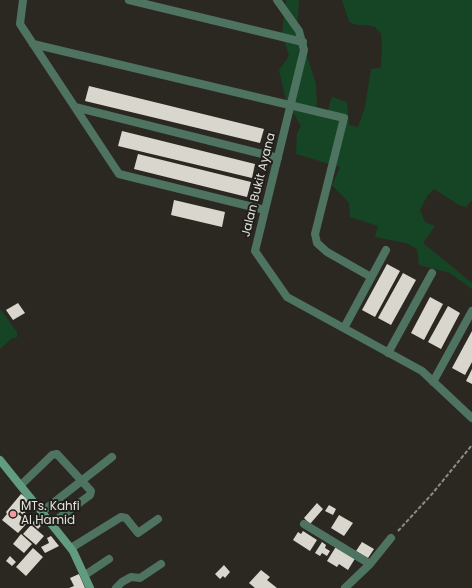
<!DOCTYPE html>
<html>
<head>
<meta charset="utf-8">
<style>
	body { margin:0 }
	canvas { display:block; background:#2b2822 }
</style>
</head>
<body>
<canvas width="472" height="588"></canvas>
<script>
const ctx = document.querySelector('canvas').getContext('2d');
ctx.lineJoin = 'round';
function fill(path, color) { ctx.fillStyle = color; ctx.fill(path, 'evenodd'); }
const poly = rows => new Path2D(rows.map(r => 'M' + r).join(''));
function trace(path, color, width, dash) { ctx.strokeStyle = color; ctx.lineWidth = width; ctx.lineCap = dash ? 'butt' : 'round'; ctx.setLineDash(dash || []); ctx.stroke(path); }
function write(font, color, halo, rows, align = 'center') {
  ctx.font = font + ' Poppins,sans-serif'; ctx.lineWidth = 4; ctx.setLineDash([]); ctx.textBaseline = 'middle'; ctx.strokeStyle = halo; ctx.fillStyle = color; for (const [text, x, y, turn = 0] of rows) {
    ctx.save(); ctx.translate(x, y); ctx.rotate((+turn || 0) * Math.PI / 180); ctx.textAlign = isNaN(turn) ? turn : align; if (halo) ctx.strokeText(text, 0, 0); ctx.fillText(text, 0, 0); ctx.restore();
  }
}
fill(poly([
	[286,0,299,0,297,26,316,83,317,112,328,110,332,97,347,102,349,125,358,127,365,107,371,69,381,68,382,44,381,34,375,27,367,25,357,25,349,22,342,0,472,0,472,200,466,207,459,205,434,189,427,196,420,210,425,222,435,226,423,243,472,283,472,289,450,273,419,265,417,249,406,243,375,237,378,226,350,217,349,203,332,185,340,167,296,154,297,134,301,126,286,100,279,70,289,56,282,33],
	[1,310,17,332,17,337,11,339,0,349,0,311]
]), '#154524');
fill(poly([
	[89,86,264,129,260,143,85,101],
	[122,131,255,164,252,178,118,146],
	[138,154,251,182,247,197,134,169],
	[174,200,225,212,222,227,171,215],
	[387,264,400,271,375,317,362,310],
	[403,273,416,280,391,325,378,318],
	[430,297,443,304,424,340,411,333],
	[18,303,25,313,13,320,6,310],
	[448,306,460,313,441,349,428,342],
	[472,331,472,362,465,375,452,368],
	[472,369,472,384,466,381],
	[21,494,33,503,23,515,20,512,18,514,28,522,18,533,2,520,7,514,6,512],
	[317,503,323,509,310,524,304,518],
	[329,505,336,509,333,515,325,511],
	[40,515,46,520,38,529,32,523],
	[339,515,353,523,344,536,331,528],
	[31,525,44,536,36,545,23,534],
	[303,531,317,540,310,551,293,540,298,532,301,534],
	[21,534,32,544,24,553,13,544],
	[51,536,59,546,45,553,41,547,49,543,47,538],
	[322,542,326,545,325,548,330,551,327,556,322,553,320,556,315,553],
	[362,542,374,549,368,558,356,551],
	[337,545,356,557,348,570,339,564,337,567,327,561],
	[33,548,43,557,26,576,16,567],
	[10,556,16,562,12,566,6,561],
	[224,565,230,572,225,578,223,576,220,579,215,574],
	[261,570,270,577,267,580,277,588,255,588,249,583],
	[79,574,85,588,69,588,74,586,70,578]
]), '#d9d6cd');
trace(poly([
	[398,531,432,494,472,445]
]), '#8d8b86', 2, [4, 2]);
trace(poly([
	[23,0,20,24,119,174,265,210],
	[129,0,303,42],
	[277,0,299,31,304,50,255,251,287,297,422,371,472,418],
	[33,44,344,118,315,234,317,243,327,252,371,277],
	[75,107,278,158],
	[344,328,386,250],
	[388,353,432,273],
	[433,382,472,311],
	[21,485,52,455,57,454,91,491,90,495,52,523],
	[43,511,112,457],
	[304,524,370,564],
	[71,548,121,517,126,518,138,533,158,519],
	[85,575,109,559],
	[116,588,122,582,131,577,140,578,161,564],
	[345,588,370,564,391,538]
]), '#4f7361', 8);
trace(poly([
	[0,460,73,551,90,588]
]), '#629c80', 8);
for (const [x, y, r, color] of [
	[13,514,4,"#f49aa1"]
]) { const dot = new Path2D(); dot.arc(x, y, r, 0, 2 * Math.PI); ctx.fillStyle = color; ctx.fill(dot); trace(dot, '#211f19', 1.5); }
write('12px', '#e4e2de', '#211f19', [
	["Jalan Bukit Ayana",259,185,-76]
]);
write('12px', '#e4e2de', '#211f19', [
	["MTs. Kahfi",21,507],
	["Al Hamid",21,521]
], 'left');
</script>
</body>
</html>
